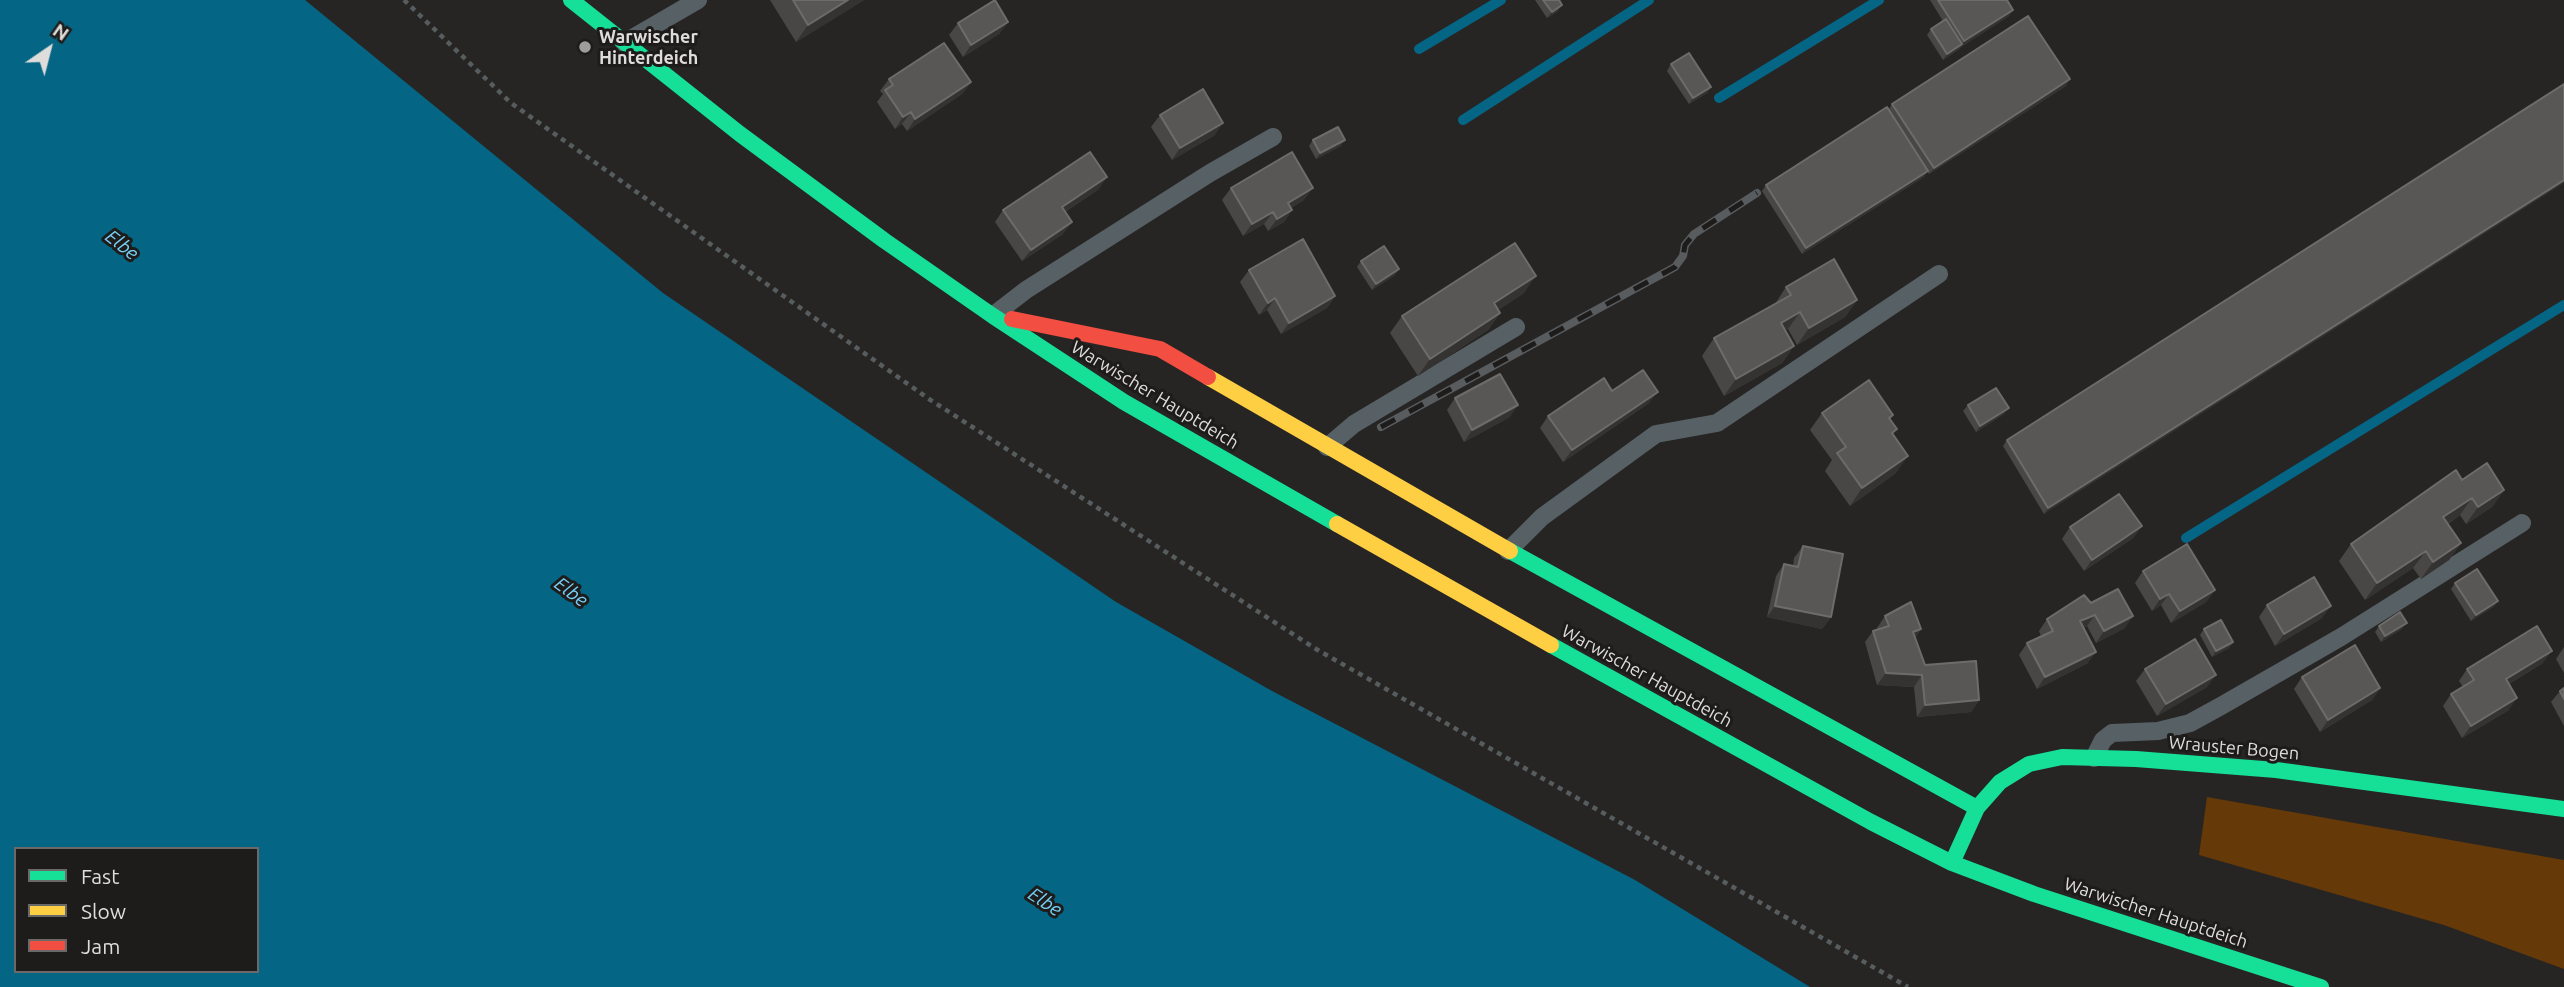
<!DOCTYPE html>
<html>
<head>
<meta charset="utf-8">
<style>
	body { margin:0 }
	#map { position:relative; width:2564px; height:987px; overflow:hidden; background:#272524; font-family:Ubuntu,sans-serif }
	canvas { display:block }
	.legend { position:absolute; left:14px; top:847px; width:245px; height:126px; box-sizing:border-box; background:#1e1c1a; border:2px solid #6b6968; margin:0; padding:9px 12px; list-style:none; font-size:21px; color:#dfdddc }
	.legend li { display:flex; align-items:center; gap:14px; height:35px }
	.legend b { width:35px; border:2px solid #6b6968 }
	.north { position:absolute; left:14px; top:14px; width:70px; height:70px; -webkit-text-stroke:5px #1e1c1a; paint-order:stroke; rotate:35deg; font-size:19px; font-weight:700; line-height:28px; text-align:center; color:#dfdddc }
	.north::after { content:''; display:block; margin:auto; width:24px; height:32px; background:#dfdddc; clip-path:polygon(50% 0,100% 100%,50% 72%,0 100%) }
</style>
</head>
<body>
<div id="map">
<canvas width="2564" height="987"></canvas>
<ul class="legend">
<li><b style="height:9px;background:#16e098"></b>Fast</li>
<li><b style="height:9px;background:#ffcf43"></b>Slow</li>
<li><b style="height:9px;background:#f24e42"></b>Jam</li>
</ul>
<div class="north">N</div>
</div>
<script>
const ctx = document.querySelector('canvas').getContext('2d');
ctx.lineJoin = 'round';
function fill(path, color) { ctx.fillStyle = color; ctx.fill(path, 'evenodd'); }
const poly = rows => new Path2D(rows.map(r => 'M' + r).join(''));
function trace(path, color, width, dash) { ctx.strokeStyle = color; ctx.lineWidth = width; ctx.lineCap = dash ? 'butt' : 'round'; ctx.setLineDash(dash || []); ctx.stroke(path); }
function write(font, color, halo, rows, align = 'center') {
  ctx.font = font + ' Ubuntu,sans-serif'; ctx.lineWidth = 6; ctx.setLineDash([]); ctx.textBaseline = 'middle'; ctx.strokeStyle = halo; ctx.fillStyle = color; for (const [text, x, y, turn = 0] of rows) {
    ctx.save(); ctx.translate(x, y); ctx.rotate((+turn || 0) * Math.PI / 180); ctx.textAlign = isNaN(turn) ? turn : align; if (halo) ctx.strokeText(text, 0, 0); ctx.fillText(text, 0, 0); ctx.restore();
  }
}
fill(poly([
	[2207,797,2564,860,2564,969,2444,925,2199,855]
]), '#653908');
fill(poly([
	[0,0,305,0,663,293,1116,602,1272,691,1635,880,1810,987,0,987],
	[16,849,257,849,257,971,16,971]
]), '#046684');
trace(poly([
	[1419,49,1501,0],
	[1719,98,1879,0],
	[1463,120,1649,0],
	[2186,538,2564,305]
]), '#046684', 10);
trace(poly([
	[404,0,511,103,929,399,1316,649,1908,987]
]), '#575d5f', 4.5, [5, 5]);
trace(poly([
	[624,43,698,0],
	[995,314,1026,290,1210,173,1273,137],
	[1327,447,1354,424,1516,327],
	[1508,551,1542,517,1656,434,1717,423,1939,274],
	[2094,758,2103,740,2112,733,2158,731,2190,723,2221,706,2341,637,2522,523]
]), '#576165', 18);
trace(poly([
	[571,0,740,134,885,241,993,316,1124,402,1337,524],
	[1510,551,1977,808],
	[1551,645,1871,822,1952,863,2034,894,2321,987],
	[1952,863,1977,808,2000,782,2029,764,2062,757,2136,759,2276,770,2564,809]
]), '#16e098', 16);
trace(poly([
	[1208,377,1510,551],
	[1337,524,1551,645]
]), '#ffcf43', 16);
trace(poly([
	[1012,319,1160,349,1208,377]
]), '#f24e42', 16);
const rail = poly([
	[1381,427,1675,267,1683,256,1685,245,1694,234,1757,193]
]);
trace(rail, '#585c5f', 8);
trace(rail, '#1e1c1a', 5, [16]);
fill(poly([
	[770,0,864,0,796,42],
	[1535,0,1559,0,1558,11,1547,18],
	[1930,0,2007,0,2013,10,2009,16,1961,47,1958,50,1943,60,1927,35,1931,29,1943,21],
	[1008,22,999,34,963,57,949,35,958,23],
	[1671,64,1711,87,1707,93,1689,104,1667,71],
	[889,79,971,82,962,94,907,131,902,124,895,129,877,102,883,94,880,91],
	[2564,84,2044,514,2003,446,2007,440],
	[2066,86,1929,174,1927,171,1924,177,1802,254,1762,191,1766,185,1889,109,1892,104],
	[1160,115,1215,135,1172,160,1151,127],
	[1313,140,1341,146,1316,159,1309,146],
	[1231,188,1304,200,1291,208,1292,210,1284,222,1268,231,1264,224,1243,236,1222,200],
	[1099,189,1065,212,1063,234,1022,261,995,222,1003,210],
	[1361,261,1399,269,1395,275,1372,290,1357,267],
	[1249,270,1335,296,1327,308,1281,334,1267,310,1259,315,1240,282],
	[1786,287,1857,300,1845,317,1797,345,1788,329,1785,330,1794,346,1782,363,1724,396,1702,356,1714,338,1775,304],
	[1524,293,1498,310,1500,313,1488,330,1418,376,1390,333,1402,316],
	[1612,391,1649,403,1563,462,1540,428,1548,416],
	[1455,398,1510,417,1464,442,1447,410],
	[1968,405,2004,414,1976,432,1963,411],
	[1822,413,1893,415,1890,420,1894,435,1896,473,1850,506,1825,471,1832,460,1810,430],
	[2462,480,2504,490,2492,507,2466,524,2460,515,2448,524,2461,543,2449,560,2421,579,2413,568,2365,600,2339,561,2351,544],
	[2142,526,2133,538,2084,571,2062,539,2070,527],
	[1803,546,1831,617,1822,629,1767,617,1776,576,1784,564,1793,566,1794,558],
	[2143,571,2215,590,2206,602,2171,623,2161,605,2152,611,2135,583],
	[2455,583,2498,601,2493,607,2471,621,2451,589],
	[2091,603,2125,628,2096,643,2087,626,2083,628,2088,663,2037,689,2019,655,2027,643,2041,636,2039,631,2047,619],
	[2267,605,2322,618,2275,646,2259,617],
	[1885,616,1921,629,1915,638,1925,665,1979,700,1971,712,1917,717,1914,687,1877,685,1865,642,1873,631,1877,629,1877,628],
	[2379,626,2402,629,2381,642,2375,632],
	[2204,629,2233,642,2229,648,2212,657,2200,635],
	[2564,647,2564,673,2556,659],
	[2543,663,2509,684,2509,710,2462,738,2443,706,2451,694,2463,687,2459,681,2467,669],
	[2145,669,2207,687,2157,716,2136,681],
	[2302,677,2380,688,2372,700,2320,732,2294,689],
	[2564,688,2564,726,2551,702,2560,691]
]), '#494746');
fill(poly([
	[848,0,864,0,796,42,808,25],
	[1562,5,1558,11,1547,18,1552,12],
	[2013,10,2009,16,1961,47,1958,50,1943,60,1947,54,1962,45,1964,41],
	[1008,22,999,34,963,57,971,45],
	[2070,79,2066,86,1929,174,1934,168],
	[971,82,962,94,907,131,915,119],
	[1711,87,1707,93,1689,104,1693,98],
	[911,112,902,124,895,129,903,117],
	[1223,123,1215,135,1172,160,1180,148],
	[1345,140,1341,146,1316,159,1320,153],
	[1928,171,1924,177,1802,254,1806,248],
	[1107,177,1099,189,1054,219,1062,207],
	[2564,180,2564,183,2044,514,2048,508],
	[1313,188,1304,200,1280,214,1288,203],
	[1292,210,1284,222,1268,231,1277,219],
	[1273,212,1264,224,1243,236,1252,224],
	[1072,222,1063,234,1022,261,1031,250],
	[1399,269,1395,275,1372,290,1376,284],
	[1536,276,1524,293,1482,320,1494,303],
	[1335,296,1327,308,1281,334,1289,323],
	[1275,298,1267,310,1259,315,1268,303],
	[1857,300,1845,317,1797,345,1809,328],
	[1800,312,1788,329,1769,340,1781,323],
	[1500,313,1488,330,1418,376,1430,359],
	[1794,346,1782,363,1724,396,1736,379],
	[1658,392,1649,403,1563,462,1572,450],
	[1518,405,1510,417,1464,442,1472,430],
	[2009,408,2004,414,1976,432,1980,426],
	[1908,456,1896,473,1850,506,1862,488],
	[2504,490,2492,507,2466,524,2478,507],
	[2472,498,2460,515,2431,535,2443,517],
	[2142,526,2133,538,2084,571,2092,560],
	[2461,543,2449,560,2421,579,2433,562],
	[2426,551,2413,568,2365,600,2377,583],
	[2215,590,2206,602,2171,623,2180,611],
	[2169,594,2161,605,2152,611,2160,599],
	[2498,601,2493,607,2471,621,2476,615],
	[1775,606,1831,617,1822,629,1767,617],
	[2331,606,2322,618,2275,646,2284,634],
	[2095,615,2087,626,2072,633,2080,621],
	[2133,616,2125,628,2096,643,2104,631],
	[2407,623,2402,629,2381,642,2385,636],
	[1921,629,1913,641,1913,632],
	[2233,642,2229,648,2212,657,2216,651],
	[2552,651,2543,663,2497,691,2506,679],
	[2096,652,2088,663,2037,689,2045,677],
	[1886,673,1922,675,1914,687,1877,685],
	[2216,675,2207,687,2157,716,2166,704],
	[2380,688,2372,700,2320,732,2328,720],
	[2517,698,2509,710,2462,738,2471,726],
	[1979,700,1971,712,1917,717,1925,705]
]), '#353332');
const building = poly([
	[793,0,848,0,808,25,793,0],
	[995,0,1008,22,971,45,958,23,995,0],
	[1543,0,1559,0,1562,5,1552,12,1543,0],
	[1938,0,2007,0,2013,10,1964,41,1938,0],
	[2028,16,2070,79,1934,168,1892,104,2028,16],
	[1946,19,1962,44,1947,54,1931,29,1946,19],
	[944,43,971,82,915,119,911,112,903,117,885,90,893,85,889,79,944,43],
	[1689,53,1711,87,1693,98,1671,64,1689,53],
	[2564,84,2564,180,2048,508,2007,440,2564,84],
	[1203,89,1223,123,1180,148,1160,115,1203,89],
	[1887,107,1928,171,1806,248,1766,185,1887,107],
	[1338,127,1345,140,1320,153,1313,140,1338,127],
	[1090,152,1107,177,1062,207,1072,222,1031,250,1003,210,1090,152],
	[1292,152,1313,188,1288,203,1292,210,1277,219,1273,212,1252,224,1231,188,1292,152],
	[1303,239,1335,296,1289,323,1275,298,1268,303,1249,270,1303,239],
	[1515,243,1536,276,1494,303,1500,313,1430,359,1402,316,1515,243],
	[1384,246,1399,269,1376,284,1361,261,1384,246],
	[1834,259,1857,300,1809,328,1800,312,1781,323,1794,346,1736,379,1714,338,1791,295,1786,287,1834,259],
	[1643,370,1658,392,1572,450,1548,416,1604,378,1612,391,1643,370],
	[1500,374,1518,405,1472,430,1455,398,1500,374],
	[1869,380,1893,415,1889,418,1897,429,1892,433,1908,456,1862,488,1837,453,1846,447,1822,413,1869,380],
	[1996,388,2009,408,1980,426,1968,405,1996,388],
	[2487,463,2504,490,2478,507,2472,498,2443,517,2461,543,2433,562,2426,551,2377,583,2351,544,2456,470,2462,480,2487,463],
	[2119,494,2142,526,2092,560,2070,527,2119,494],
	[2187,544,2215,590,2180,611,2169,594,2160,599,2143,571,2187,544],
	[1803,546,1843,554,1831,617,1775,606,1784,564,1798,567,1803,546],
	[2477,569,2498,601,2476,615,2455,583,2477,569],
	[2314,577,2331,606,2284,634,2267,605,2314,577],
	[2118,589,2133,616,2104,631,2095,615,2080,621,2096,652,2045,677,2027,643,2053,631,2047,619,2084,595,2091,603,2118,589],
	[1911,602,1921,629,1913,632,1925,665,1976,661,1979,700,1925,705,1922,675,1886,673,1873,631,1889,626,1885,616,1911,602],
	[2400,612,2407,623,2385,636,2379,626,2400,612],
	[2221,620,2233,642,2216,651,2204,629,2221,620],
	[2537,626,2552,651,2506,679,2517,698,2471,726,2451,694,2474,680,2467,669,2537,626],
	[2195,639,2216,675,2166,704,2145,669,2195,639],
	[2355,645,2380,688,2328,720,2302,677,2355,645],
	[2564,688,2564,699,2560,691,2564,688]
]);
fill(building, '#595756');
trace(building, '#6e6c6b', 2);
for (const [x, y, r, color] of [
	[585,47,7,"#9f9d9c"]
]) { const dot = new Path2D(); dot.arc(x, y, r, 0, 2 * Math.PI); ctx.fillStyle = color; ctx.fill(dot); trace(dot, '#1e1c1a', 2.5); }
write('bold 18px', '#dfdddc', '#1e1c1a', [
	["Warwischer",599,37],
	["Hinterdeich",599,58]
], 'left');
write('18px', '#dfdddc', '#1e1c1a', [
	["Warwischer Hauptdeich",1155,395,31],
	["Warwischer Hauptdeich",1647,676,29],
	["Wrauster Bogen",2234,748,5],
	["Warwischer Hauptdeich",2156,913,18]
]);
write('italic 19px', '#76cff6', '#1e1c1a', [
	["Elbe",122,245,38],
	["Elbe",571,592,36],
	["Elbe",1045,902,33]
]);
</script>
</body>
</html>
